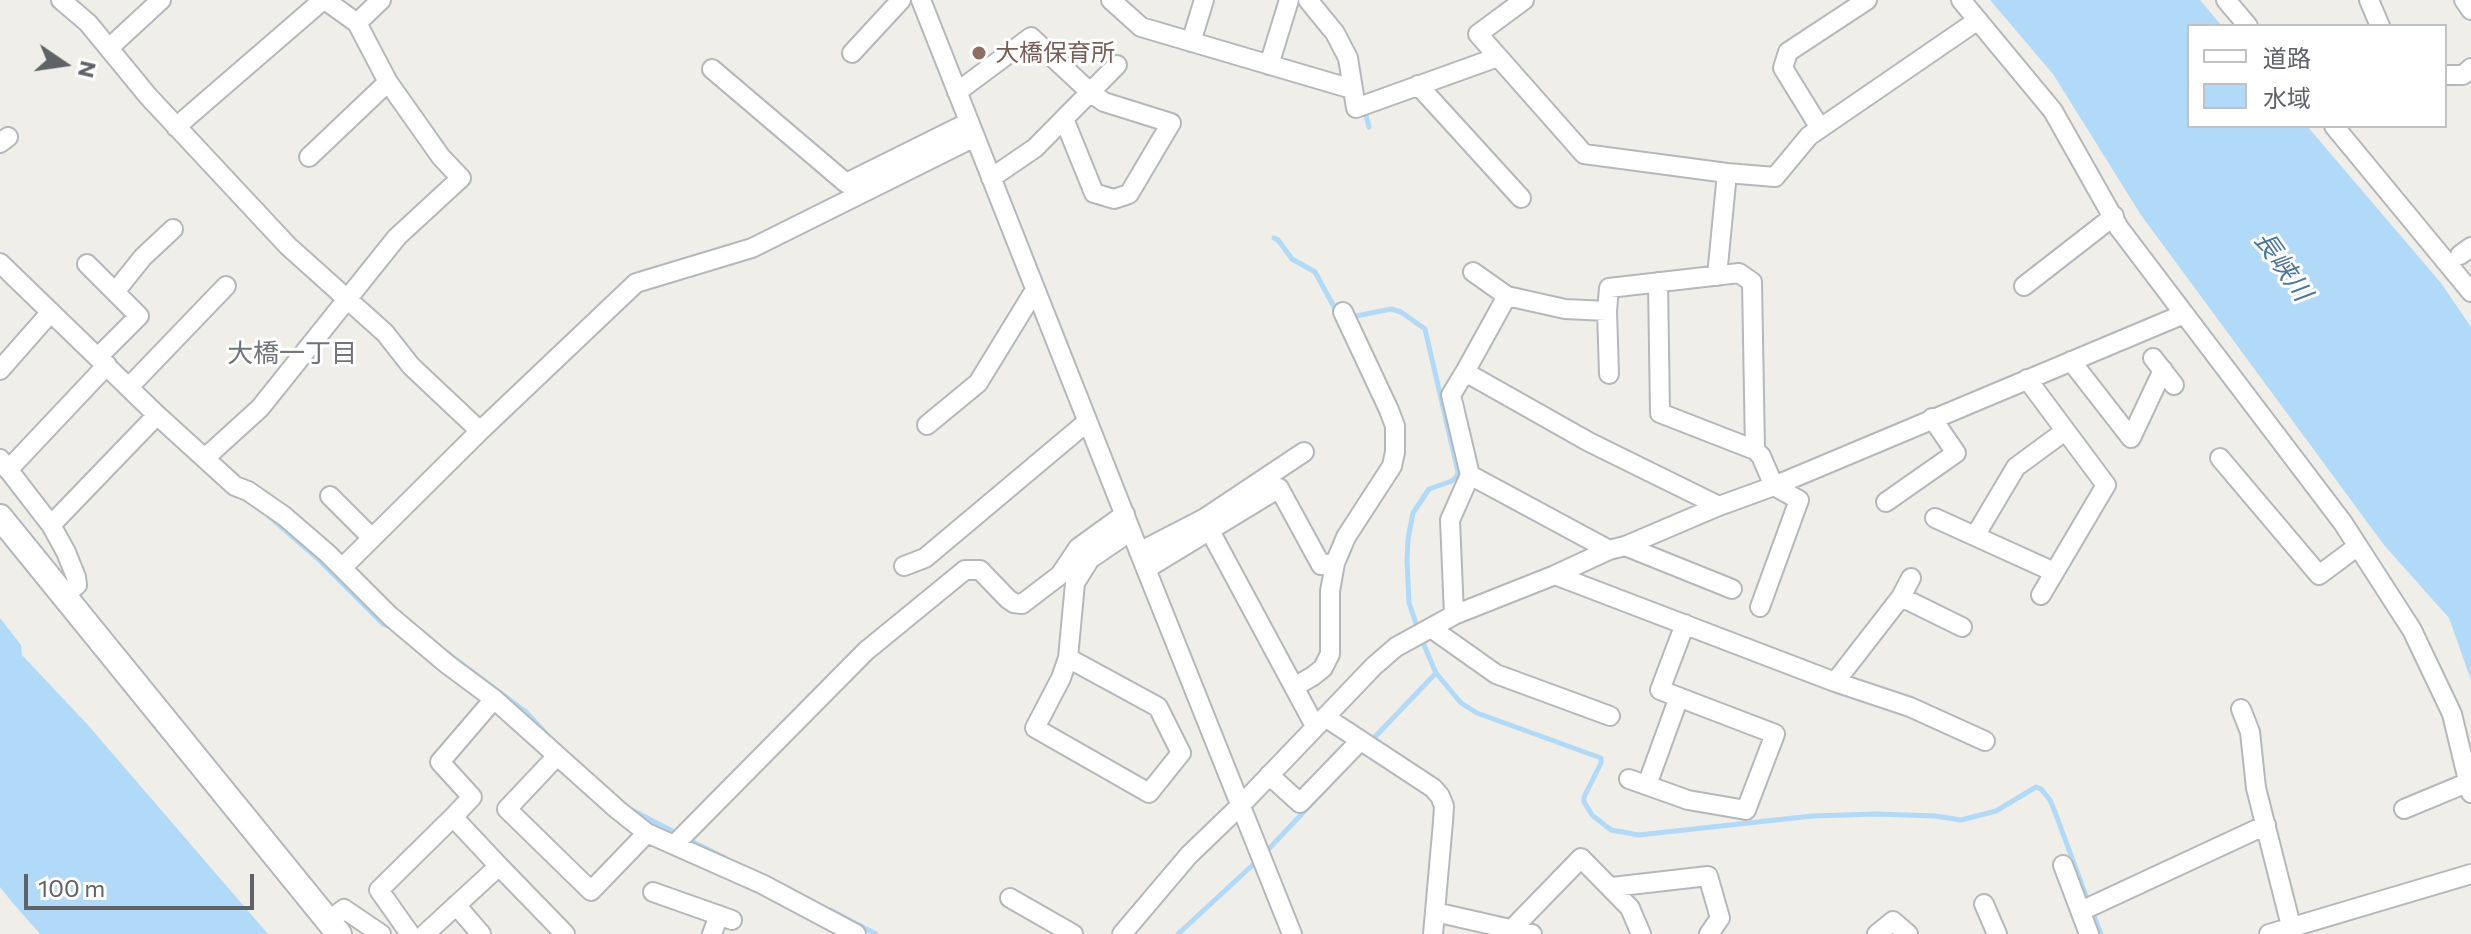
<!DOCTYPE html>
<html>
<head>
<meta charset="utf-8">
<style>
	body { margin:0 }
	#map { position:relative; width:2471px; height:934px; overflow:hidden; background:#f0eee8; font-family:Commissioner,"Noto Sans JP",sans-serif }
	canvas { display:block }
	.legend { position:absolute; left:2187px; top:24px; width:260px; height:104px; box-sizing:border-box; background:#fff; border:2px solid #bfc1c2; margin:0; padding:10px 14px; list-style:none; font-size:24px; color:#5f6367 }
	.legend li { display:flex; align-items:center; gap:16px; height:40px }
	.legend b { width:40px; border:2px solid #bfc1c2 }
	.north { position:absolute; left:24px; top:24px; width:80px; height:80px; -webkit-text-stroke:6px #fff; paint-order:stroke; rotate:103deg; font-size:22px; font-weight:700; line-height:32px; text-align:center; color:#5f6367 }
	.north::after { content:''; display:block; margin:auto; width:28px; height:36px; background:#5f6367; clip-path:polygon(50% 0,100% 100%,50% 72%,0 100%) }
	.scale { position:absolute; left:24px; top:874px; width:230px; height:36px; box-sizing:border-box; border:4px solid #5f6367; border-top:0; padding-left:10px; font-size:24px; line-height:28px; white-space:nowrap; color:#5f6367; -webkit-text-stroke:6px #fff; paint-order:stroke }
</style>
</head>
<body>
<div id="map">
<canvas width="2471" height="934"></canvas>
<ul class="legend">
<li><b style="height:10px;background:#fff"></b>道路</li>
<li><b style="height:22px;background:#b0daf8"></b>水域</li>
</ul>
<div class="north">N</div>
<div class="scale">100 m</div>
</div>
<script>
const ctx = document.querySelector('canvas').getContext('2d');
ctx.lineJoin = 'round';
function fill(path, color) { ctx.fillStyle = color; ctx.fill(path, 'evenodd'); }
const poly = rows => new Path2D(rows.map(r => 'M' + r).join(''));
function trace(path, color, width, dash) { ctx.strokeStyle = color; ctx.lineWidth = width; ctx.lineCap = dash ? 'butt' : 'round'; ctx.setLineDash(dash || []); ctx.stroke(path); }
function write(font, color, halo, rows, align = 'center') {
  ctx.font = font + ' Commissioner,"Noto Sans JP",sans-serif'; ctx.lineWidth = 6; ctx.setLineDash([]); ctx.textBaseline = 'middle'; ctx.strokeStyle = halo; ctx.fillStyle = color; for (const [text, x, y, turn = 0] of rows) {
    ctx.save(); ctx.translate(x, y); ctx.rotate((+turn || 0) * Math.PI / 180); ctx.textAlign = isNaN(turn) ? turn : align; if (halo) ctx.strokeText(text, 0, 0); ctx.fillText(text, 0, 0); ctx.restore();
  }
}
fill(poly([
	[1990,0,2200,0,2222,26,2189,26,2189,126,2307,126,2441,283,2471,327,2471,680,2449,618,2384,545,2141,215,2053,74],
	[0,618,21,645,22,655,87,724,268,934,40,934,12,902,0,887]
]), '#b0daf8');
trace(poly([
	[1364,108,1369,127],
	[1274,238,1278,240,1292,259,1315,272,1338,314],
	[1351,317,1391,309,1401,312,1425,329,1458,472,1457,476,1452,481,1429,489,1413,513,1408,539,1407,560,1409,603,1418,629],
	[270,517,317,558,383,624,393,628],
	[1421,638,1436,673,1461,703,1477,713,1601,758,1601,763,1584,797,1584,802,1592,815,1611,830,1639,835,1812,816,1876,814,1935,816,1961,820,1996,811,2036,787,2041,789,2050,800,2055,812,2088,901],
	[442,649,526,712,551,739],
	[1371,741,1436,673],
	[630,809,678,834],
	[687,839,725,858],
	[1264,854,1331,783],
	[830,910,876,934],
	[2092,911,2101,934],
	[1178,934,1257,861]
]), '#b0daf8', 5);
const street = poly([
	[61,0,88,23,148,96,288,246,385,333,411,366,480,431],
	[921,0,1146,569,1292,934],
	[1111,0,1141,27,1352,89],
	[1308,0,1335,33,1348,58,1356,108,1498,57],
	[1524,0,1478,34,1584,154,1727,173,1775,177,1809,136,1978,20],
	[1961,0,2053,111,2119,228,2343,523,2412,630,2452,714,2471,793],
	[2226,0,2248,26],
	[2369,0,2380,26],
	[2464,0,2471,10],
	[357,23,381,0],
	[1191,42,1204,0],
	[109,48,161,0],
	[852,53,901,0],
	[1269,65,1289,0],
	[712,69,846,183,969,122],
	[2445,75,2463,75,2471,68],
	[1418,85,1521,198],
	[957,92,1031,37,1091,93,1104,102,1171,123,1129,194,1114,199,1094,193,1064,119],
	[2334,126,2471,292],
	[176,127,323,0],
	[1820,128,1783,68,1788,52,1867,0],
	[0,143,8,137],
	[309,157,388,82],
	[991,178,1035,148,1117,65],
	[2460,255,2471,247],
	[0,263,157,415,235,486,248,491,284,516,327,553,390,616,447,664,494,699,618,810,647,833,762,884,856,934],
	[87,264,139,316,98,357],
	[1473,272,1507,296,1565,309,1607,311],
	[1717,276,1727,173],
	[1658,282,1660,413,1755,450,1761,456,1774,486,1799,500,1760,607],
	[2024,286,2114,216],
	[115,292,143,257,173,229],
	[2153,358,2174,385],
	[2071,361,2131,438,2163,370],
	[0,370,51,312],
	[1465,372,1507,296],
	[1609,374,1607,311,1609,288,1739,273,1752,282,1755,450],
	[2027,379,2106,485,2041,595],
	[129,387,226,286],
	[927,425,978,383,1035,290],
	[205,458,260,408,397,237,461,178,441,157,388,82,357,23,325,0],
	[2220,458,2319,575,2358,546],
	[0,459,51,525,66,552,76,577,77,585,63,597],
	[8,470,107,365],
	[330,496,372,538],
	[1886,502,1956,453,1932,418],
	[1935,518,2054,572],
	[51,525,157,415],
	[1210,531,1315,726],
	[1975,536,2016,467,2065,431],
	[1625,546,1732,589],
	[1609,550,1470,475,1451,395,1465,372,1589,442,1719,506],
	[1139,552,1205,518,1304,452],
	[904,566,925,558,1087,422],
	[342,568,480,431,636,283,752,248,975,137],
	[1146,569,1279,488,1321,565,1335,563],
	[1555,575,1835,682,1910,707,1985,741],
	[1901,597,1962,627],
	[1454,615,1450,520,1470,475],
	[1431,628,1496,674,1610,716],
	[1068,658,1061,678,1035,728,1149,793,1181,753,1158,707,1068,658,1075,583,1090,559,1131,531],
	[1835,682,1901,597,1911,578],
	[1294,687,1313,676,1323,668,1330,654,1330,591,1335,563,1346,537,1392,466,1395,452,1395,426,1389,410,1343,312],
	[2241,709,2250,732,2256,788,2291,926],
	[1325,717,1433,788,1440,796,1444,806,1443,822,1433,934],
	[556,757,507,809,591,891,647,833],
	[1269,775,1300,803,1359,742],
	[1629,779,1688,800,1746,810,1775,734,1660,690,1685,624],
	[1647,785,1679,697],
	[2404,809,2469,782],
	[453,817,472,797,440,762,494,699],
	[675,844,866,651,965,570,980,570,1008,599,1014,603,1022,604,1060,575,1078,548,1125,514],
	[2063,865,2089,934],
	[1612,887,1708,876,1720,918,1709,934],
	[653,892,732,920],
	[1010,898,1073,934],
	[1984,904,1997,934],
	[456,905,481,934],
	[2081,911,2266,825],
	[1435,912,1532,934],
	[328,921,344,909,381,934],
	[1512,929,1581,858,1630,908,1641,934],
	[410,934,379,890,453,817,499,866],
	[425,934,499,866,565,934],
	[712,934,719,915],
	[1122,934,1189,855,1241,805,1374,666,1396,647,1454,615,1555,575,1609,550,1625,546,1719,506,1774,486,2184,314],
	[1877,934,1893,921,1908,934],
	[2269,934,2471,874]
]);
const secondary = poly([
	[0,517,339,934]
]);
trace(street, '#b5b8bb', 22);
trace(secondary, '#b4b7bb', 28);
trace(street, '#fff', 18);
trace(secondary, '#fff', 24);
for (const [x, y, r, color] of [
	[979,53,8,"#8d6e63"]
]) { const dot = new Path2D(); dot.arc(x, y, r, 0, 2 * Math.PI); ctx.fillStyle = color; ctx.fill(dot); trace(dot, '#fff', 3); }
write('24px', '#785e54', '#fff', [
	["大橋保育所",995,53]
], 'left');
write('italic 26px', '#4976a2', '#fff', [
	["長峡川",2283,266,55]
]);
write('26px', '#707579', '#fff', [
	["大橋一丁目",292,353]
]);
</script>
</body>
</html>
